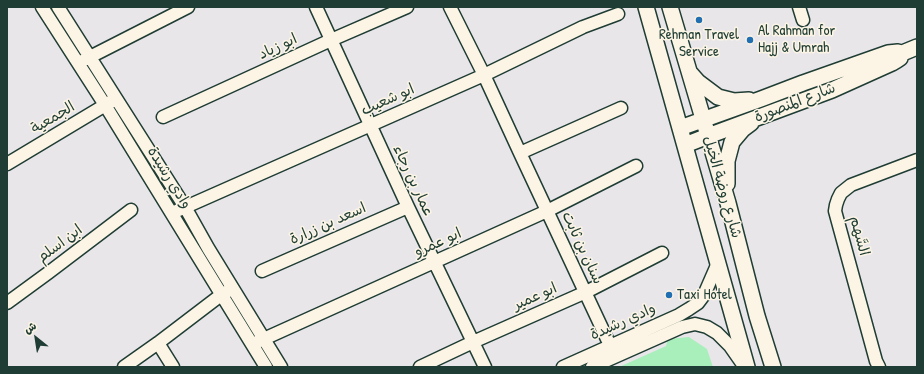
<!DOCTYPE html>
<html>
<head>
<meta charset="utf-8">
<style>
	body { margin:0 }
	#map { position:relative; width:924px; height:374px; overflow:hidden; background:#e9e6ea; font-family:"Patrick Hand","Playpen Sans Arabic",sans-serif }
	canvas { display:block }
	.frame { position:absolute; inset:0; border:8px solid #1f3d34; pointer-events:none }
	.north { position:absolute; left:16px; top:318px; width:40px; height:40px; -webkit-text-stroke:3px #fcf5e5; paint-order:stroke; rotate:330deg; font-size:11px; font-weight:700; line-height:16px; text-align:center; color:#1f3d34 }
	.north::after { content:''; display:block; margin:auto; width:14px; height:18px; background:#1f3d34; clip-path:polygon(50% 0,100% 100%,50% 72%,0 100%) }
</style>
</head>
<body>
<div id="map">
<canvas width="924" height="374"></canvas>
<div class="frame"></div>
<div class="north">ش</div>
</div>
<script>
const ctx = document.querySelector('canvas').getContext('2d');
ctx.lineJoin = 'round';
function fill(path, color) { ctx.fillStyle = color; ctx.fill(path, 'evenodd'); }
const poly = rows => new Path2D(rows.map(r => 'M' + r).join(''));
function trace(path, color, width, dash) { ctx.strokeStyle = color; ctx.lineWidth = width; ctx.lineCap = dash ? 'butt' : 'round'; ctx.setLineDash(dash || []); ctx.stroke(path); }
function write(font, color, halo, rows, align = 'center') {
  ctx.font = font + ' "Patrick Hand","Playpen Sans Arabic",sans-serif'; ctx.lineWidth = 3; ctx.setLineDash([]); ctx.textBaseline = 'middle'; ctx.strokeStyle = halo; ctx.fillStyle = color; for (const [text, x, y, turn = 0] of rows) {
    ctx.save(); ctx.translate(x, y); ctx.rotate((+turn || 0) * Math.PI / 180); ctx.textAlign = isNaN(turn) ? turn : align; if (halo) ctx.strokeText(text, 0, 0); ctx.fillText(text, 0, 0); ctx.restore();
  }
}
fill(poly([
	[689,337,707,349,713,367,619,367,666,346,668,339]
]), '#a9efbc');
const minor = poly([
	[42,7,105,105,266,367],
	[58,7,185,207,208,248,281,367],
	[316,7,408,207,485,367],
	[450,7,484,75,520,153,615,356],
	[799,7,803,20],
	[84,60,188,7],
	[163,117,331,40,407,7],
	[520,153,621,108],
	[7,164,112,101],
	[172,213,484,75,583,27,618,14],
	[262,271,408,207],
	[7,303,48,273,131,210],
	[257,342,547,211,636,166],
	[158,343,173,367],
	[124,367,158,343,221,295,228,291],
	[420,367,473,342,586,292,662,253],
	[563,367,679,315,689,309,698,303,704,295,718,263],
	[592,367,682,327,695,324,707,327,717,333,730,346,744,366],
	[879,367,876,361,835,211,836,205,838,199,841,193,851,185,917,160]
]);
const major = poly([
	[646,7,747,367],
	[670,7,728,203,757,316,773,367],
	[690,73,698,82,718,97,734,101,749,100],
	[680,128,761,99,803,83,888,53,898,52,900,54,917,47],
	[685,145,708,136,832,90,892,63,897,60,900,58,900,54],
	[727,184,727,161,732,142,743,129,751,123]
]);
trace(minor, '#1f3d34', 15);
trace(major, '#1f3d34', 18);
trace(minor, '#fcf5e5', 12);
trace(major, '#fcf5e5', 15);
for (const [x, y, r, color] of [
	[699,20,4,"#1f6fb2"],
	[750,40,4,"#1f6fb2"],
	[669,295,4,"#1f6fb2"]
]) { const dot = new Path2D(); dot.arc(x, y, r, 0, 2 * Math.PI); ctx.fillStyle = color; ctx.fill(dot); trace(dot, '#fcf5e5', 1.5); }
write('15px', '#1f3d34', '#fcf5e5', [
	["Al Rahman for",758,31],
	["Hajj & Umrah",758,48],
	["Rehman Travel",699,35,"center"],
	["Service",699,52,"center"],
	["Taxi Hotel",677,295]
], 'left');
write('15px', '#1f3d34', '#fcf5e5', [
	["ابو زياد",278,47,-25],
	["ابو شعيب",388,100,-24],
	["شارع المنصورة",795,103,-21],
	["الجمعية",53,118,-31],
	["وادي رشيدة",169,178,58],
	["عمار بن رجاء",413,181,65],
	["شارع روضة الخيل",722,187,74],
	["اسعد بن زرارة",328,224,-24],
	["السَّهم",859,236,75],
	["ابو عمرو",438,243,-24],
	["ابن اسلم",60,244,-37],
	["سنان بن ثابت",582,248,65],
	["ابو عمير",535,297,-24],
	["وادي رشيدة",623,322,-24]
]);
</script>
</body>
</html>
